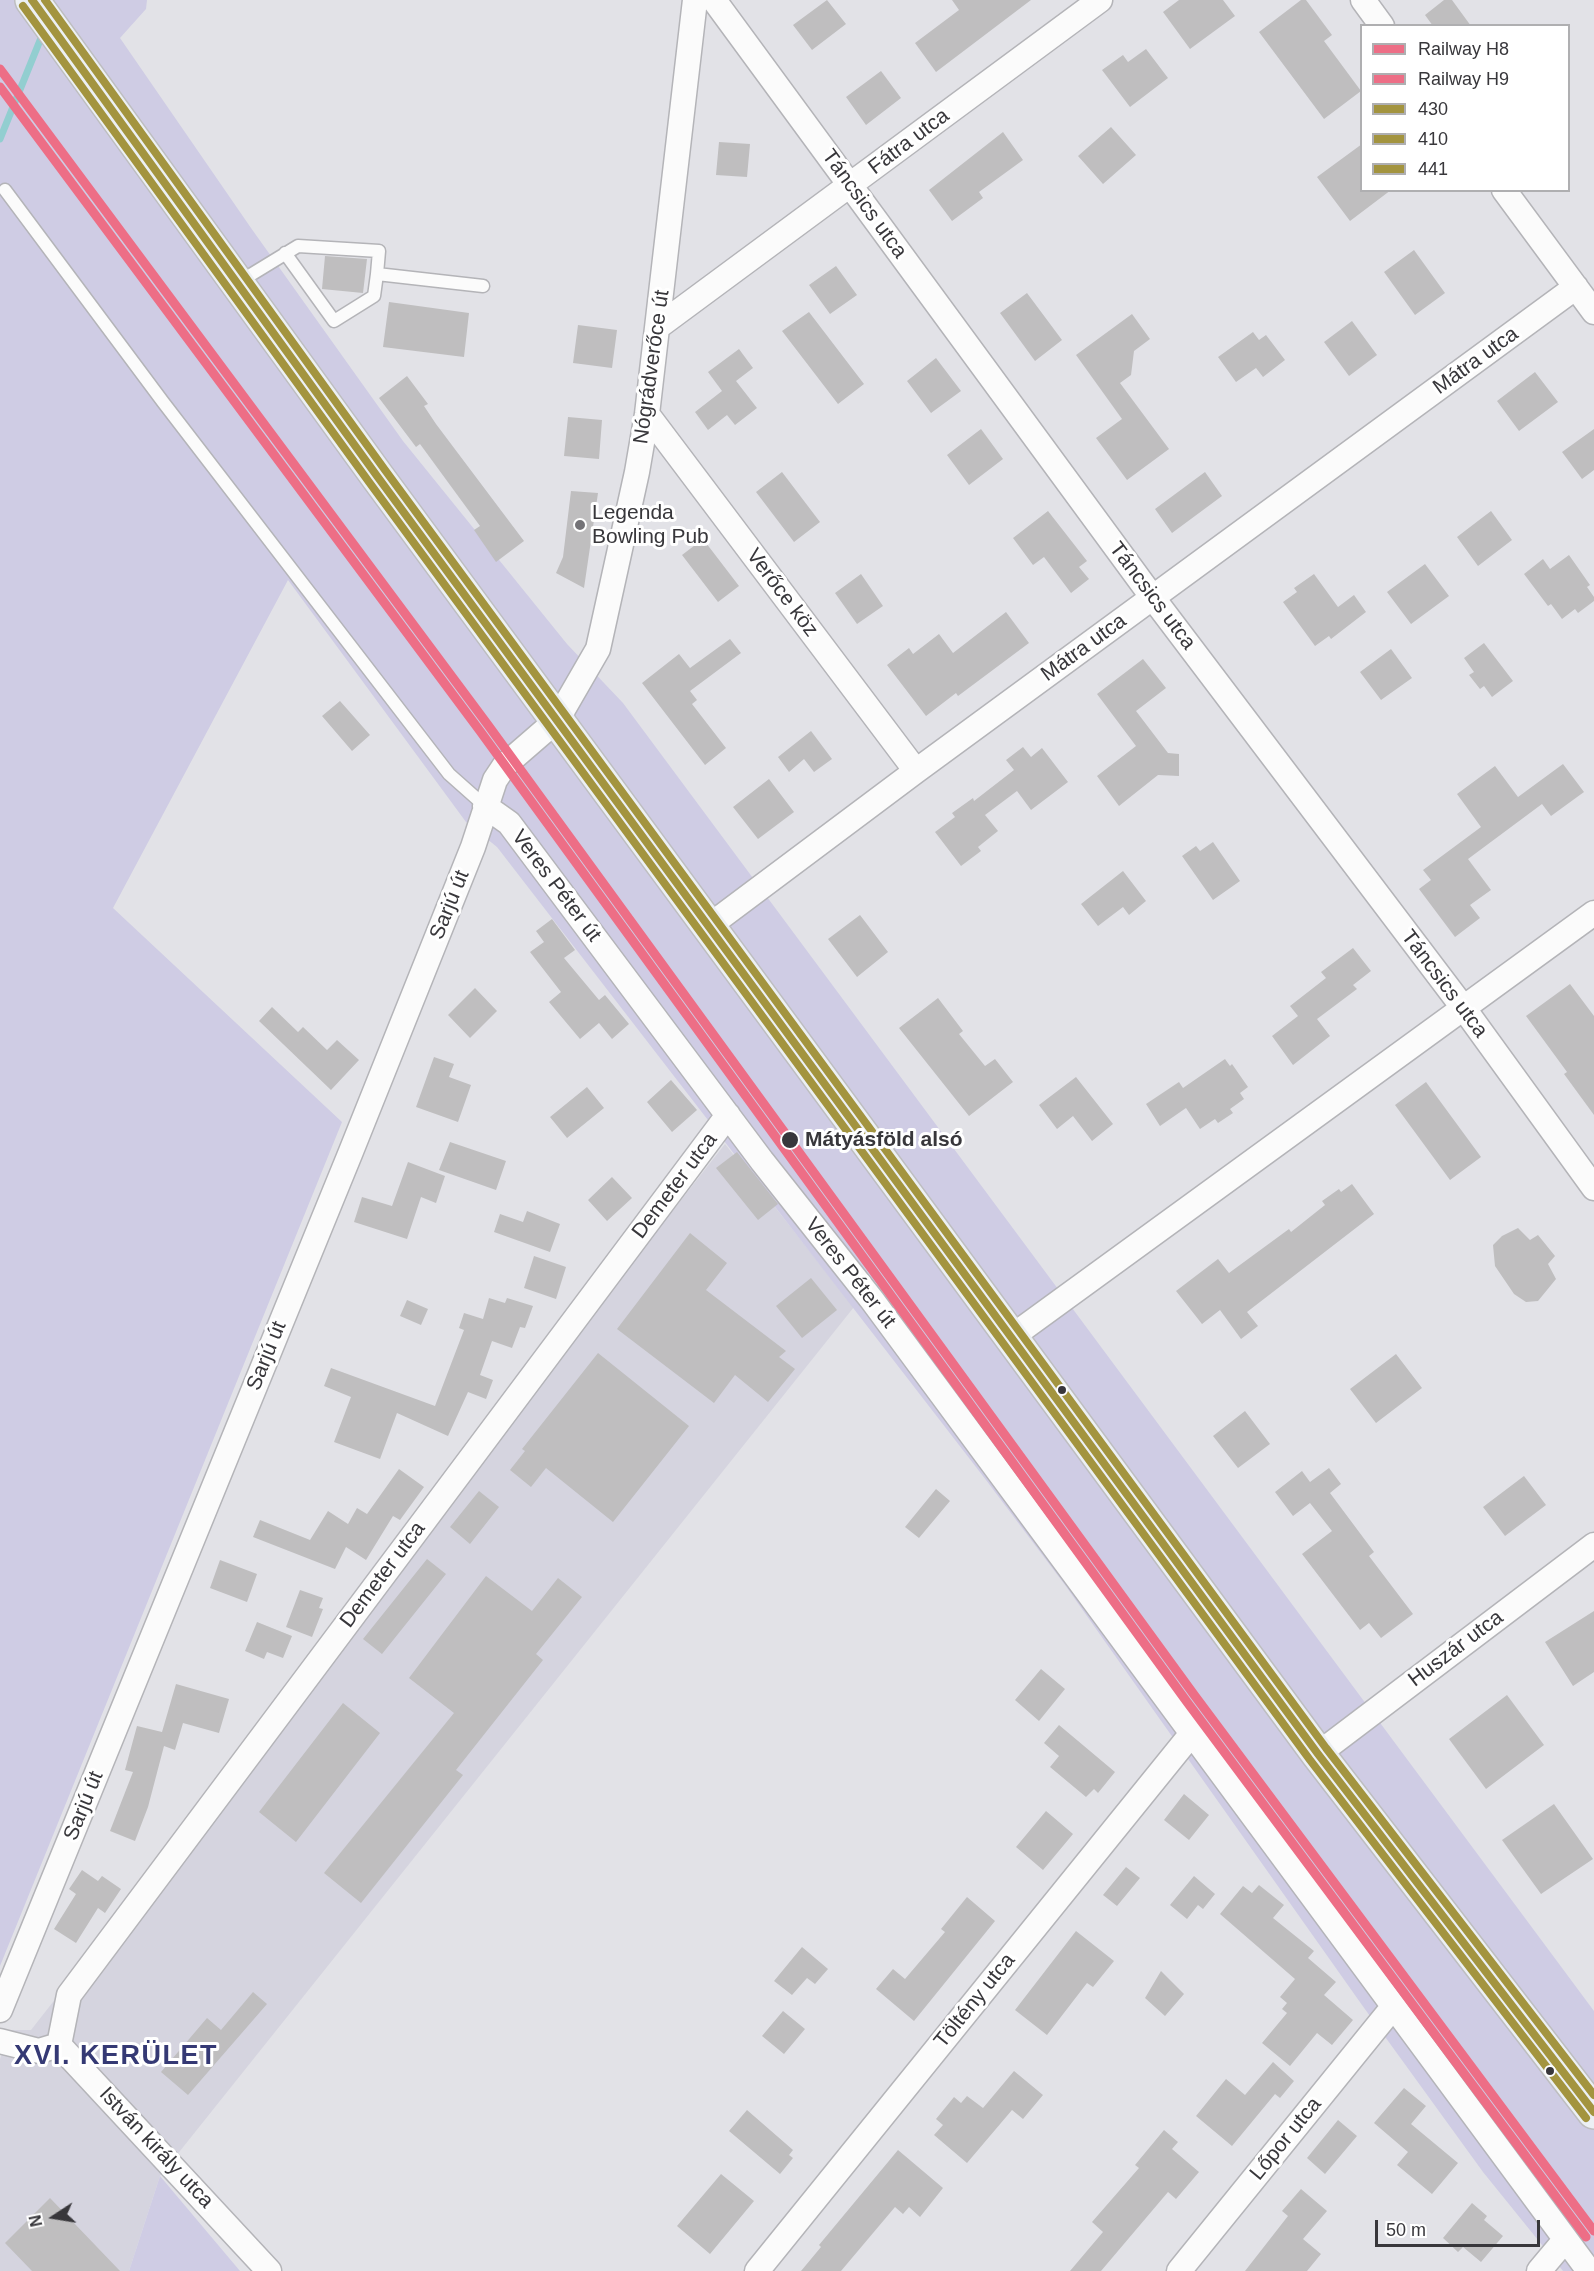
<!DOCTYPE html>
<html>
<head>
<meta charset="utf-8">
<style>
	body { margin:0 }
	#map { position:relative; width:1594px; height:2271px; overflow:hidden; background:#e2e2e7; font-family:Helvetica,sans-serif }
	canvas { display:block }
	.legend { position:absolute; left:1360px; top:24px; width:210px; height:168px; box-sizing:border-box; background:#fff; border:2px solid #afafb1; margin:0; padding:8px 10px; list-style:none; font-size:18px; color:#38373b }
	.legend li { display:flex; align-items:center; gap:12px; height:30px }
	.legend b { width:30px; border:2px solid #afafb1 }
	.north { position:absolute; left:24px; top:2187px; width:60px; height:60px; -webkit-text-stroke:4px #fff; paint-order:stroke; rotate:258deg; font-size:16px; font-weight:700; line-height:24px; text-align:center; color:#38373b }
	.north::after { content:''; display:block; margin:auto; width:21px; height:27px; background:#38373b; clip-path:polygon(50% 0,100% 100%,50% 72%,0 100%) }
	.scale { position:absolute; left:1375px; top:2220px; width:165px; height:27px; box-sizing:border-box; border:3px solid #38373b; border-top:0; padding-left:8px; font-size:18px; line-height:21px; white-space:nowrap; color:#38373b; -webkit-text-stroke:4px #fff; paint-order:stroke }
</style>
</head>
<body>
<div id="map">
<canvas width="1594" height="2271"></canvas>
<ul class="legend">
<li><b style="height:8px;background:#ed6e86"></b>Railway H8</li>
<li><b style="height:8px;background:#ed6e86"></b>Railway H9</li>
<li><b style="height:8px;background:#a3943f"></b>430</li>
<li><b style="height:8px;background:#a3943f"></b>410</li>
<li><b style="height:8px;background:#a3943f"></b>441</li>
</ul>
<div class="north">N</div>
<div class="scale">50 m</div>
</div>
<script>
const ctx = document.querySelector('canvas').getContext('2d');
ctx.lineJoin = 'round';
function fill(path, color) { ctx.fillStyle = color; ctx.fill(path, 'evenodd'); }
const poly = rows => new Path2D(rows.map(r => 'M' + r).join(''));
function trace(path, color, width, dash) { ctx.strokeStyle = color; ctx.lineWidth = width; ctx.lineCap = dash ? 'butt' : 'round'; ctx.setLineDash(dash || []); ctx.stroke(path); }
function write(font, color, halo, rows, align = 'center') {
  ctx.font = font + ' Helvetica,sans-serif'; ctx.lineWidth = 6; ctx.setLineDash([]); ctx.textBaseline = 'middle'; ctx.strokeStyle = halo; ctx.fillStyle = color; for (const [text, x, y, turn = 0] of rows) {
    ctx.save(); ctx.translate(x, y); ctx.rotate((+turn || 0) * Math.PI / 180); ctx.textAlign = isNaN(turn) ? turn : align; if (halo) ctx.strokeText(text, 0, 0); ctx.fillText(text, 0, 0); ctx.restore();
  }
}
fill(poly([
	[725,1144,854,1307,160,2176,129,2271,0,2271,0,2059,11,2030,31,2030]
]), '#d5d4df');
fill(poly([
	[0,0,147,0,146,9,120,38,251,228,403,441,567,644,623,703,1594,2011,1594,2271,1563,2271,1483,2172,1362,2005,1065,1585,986,1480,497,847,466,822,288,580,113,908,342,1122,0,1966],
	[160,2176,240,2271,129,2271]
]), '#cfcce4');
trace(poly([
	[0,139,43,33]
]), '#92ced0', 7);
fill(poly([
	[827,0,846,24,812,50,793,25],
	[952,0,1031,0,936,72,915,43,959,10],
	[1179,0,1223,0,1235,16,1190,49,1163,12],
	[1301,0,1306,0,1332,35,1324,41,1361,91,1324,119,1259,32],
	[1444,0,1452,0,1471,26,1433,26,1425,15],
	[1146,49,1168,78,1130,107,1102,70,1123,55,1128,62],
	[881,71,901,98,866,125,846,97],
	[1111,127,1136,155,1103,184,1078,156],
	[1003,132,1023,160,979,192,983,198,952,221,929,190],
	[719,142,750,144,747,177,716,175],
	[1362,144,1362,190,1391,190,1350,221,1317,177],
	[1414,250,1445,293,1415,315,1384,272],
	[325,256,367,259,363,293,322,289],
	[836,266,857,295,830,314,809,285],
	[1027,293,1062,340,1035,361,1000,313],
	[389,302,469,313,464,357,383,347],
	[809,312,864,384,838,404,782,331],
	[1132,314,1150,339,1134,351,1131,375,1120,383,1169,449,1127,480,1096,438,1122,419,1076,355],
	[1352,321,1377,355,1349,376,1324,342],
	[578,325,617,330,612,368,573,363],
	[1253,332,1259,340,1266,335,1285,360,1263,377,1256,368,1236,382,1218,357],
	[739,349,753,368,736,381,757,408,735,425,727,415,708,430,695,412,722,391,708,372],
	[936,358,961,391,931,413,907,381],
	[1535,372,1558,402,1519,431,1497,401],
	[407,376,428,404,424,406,436,424,524,541,496,562,474,530,480,526,420,444,416,447,379,398],
	[568,417,602,420,599,459,564,456],
	[981,429,1003,459,969,485,947,455],
	[1594,429,1594,470,1582,479,1562,452],
	[782,472,820,522,794,542,756,492],
	[1205,472,1222,496,1172,533,1155,509],
	[571,491,598,493,584,588,556,573,563,557],
	[1048,511,1087,561,1079,567,1089,579,1071,593,1044,557,1033,565,1013,538],
	[1491,511,1512,540,1478,566,1457,537],
	[703,539,739,586,718,602,682,555],
	[1569,555,1590,585,1587,587,1594,597,1594,601,1578,613,1575,609,1562,619,1551,604,1548,606,1524,574,1543,559,1550,569],
	[1425,564,1449,596,1411,624,1387,592],
	[861,574,883,606,857,624,835,593],
	[1314,574,1338,607,1354,595,1366,612,1331,639,1329,636,1315,646,1283,602,1297,592,1294,588],
	[1006,612,1029,643,958,696,956,693,926,716,887,665,909,648,913,654,939,634,953,653],
	[730,639,741,653,690,691,697,700,692,704,726,748,705,765,642,683,679,654,690,668],
	[1484,643,1513,681,1492,697,1484,686,1480,689,1469,675,1474,672,1464,658],
	[1391,649,1412,678,1381,700,1360,672],
	[1143,659,1166,688,1136,711,1168,753,1179,754,1179,776,1158,775,1119,806,1097,776,1136,746,1097,694],
	[340,701,370,735,352,751,322,716],
	[811,731,832,759,814,772,804,759,789,772,778,757],
	[1023,747,1031,757,1042,748,1068,782,1031,810,1017,791,985,815,998,831,978,847,981,851,961,866,935,832,955,817,952,813,973,798,974,801,1014,770,1006,760],
	[1563,764,1584,792,1551,816,1542,804,1468,859,1491,890,1470,905,1480,918,1455,937,1419,889,1431,880,1423,870,1481,827,1457,794,1495,766,1518,797],
	[769,779,794,812,758,839,733,807],
	[1213,842,1240,881,1213,900,1182,856,1196,846,1200,851],
	[1123,871,1146,901,1129,915,1123,907,1098,926,1081,904],
	[860,915,888,952,857,977,828,939],
	[552,919,575,950,564,958,599,1000,605,995,629,1024,612,1039,599,1023,580,1039,549,1002,561,992,530,952,544,942,536,931],
	[1353,948,1371,971,1353,985,1357,989,1317,1019,1330,1036,1293,1065,1272,1036,1298,1016,1290,1006,1326,978,1321,972],
	[1570,984,1594,1016,1594,1115,1564,1074,1567,1072,1526,1016],
	[475,988,497,1011,470,1038,448,1015],
	[938,998,963,1031,959,1034,985,1066,995,1059,1013,1082,969,1116,899,1028],
	[272,1007,298,1032,303,1027,327,1050,337,1040,359,1060,331,1090,259,1021],
	[434,1057,454,1064,449,1077,471,1085,458,1122,416,1107],
	[1225,1059,1230,1066,1232,1064,1248,1087,1240,1093,1244,1099,1230,1109,1233,1113,1218,1123,1215,1119,1200,1129,1186,1108,1160,1126,1146,1104,1179,1082,1183,1088],
	[1076,1077,1113,1124,1092,1141,1073,1116,1057,1129,1039,1105],
	[671,1080,697,1110,672,1132,647,1102],
	[1426,1082,1481,1157,1450,1180,1395,1105],
	[587,1087,604,1108,567,1138,550,1117],
	[450,1142,506,1161,496,1190,439,1170],
	[737,1152,778,1204,758,1220,716,1168],
	[408,1162,445,1176,436,1203,421,1197,407,1239,354,1222,362,1197,392,1206],
	[612,1177,632,1198,607,1221,588,1200],
	[1352,1184,1374,1214,1247,1312,1258,1326,1241,1339,1220,1310,1202,1324,1176,1291,1218,1259,1229,1273,1289,1229,1291,1232,1325,1205,1322,1201,1339,1189,1341,1192],
	[527,1211,560,1224,550,1252,494,1232,500,1214,523,1222],
	[1518,1228,1530,1240,1538,1235,1555,1256,1548,1264,1556,1279,1538,1301,1526,1302,1514,1294,1495,1266,1493,1245,1502,1236],
	[690,1233,727,1263,706,1290,786,1351,779,1357,795,1369,768,1402,735,1375,714,1403,617,1329],
	[534,1256,566,1267,556,1299,524,1288],
	[811,1278,837,1310,802,1338,776,1306],
	[489,1298,505,1303,507,1298,533,1306,525,1328,520,1327,512,1348,492,1341,480,1375,493,1380,486,1399,468,1392,448,1436,397,1413,380,1459,334,1442,351,1397,324,1386,331,1368,435,1406,464,1330,459,1328,464,1313,483,1319],
	[407,1300,428,1309,421,1325,400,1316],
	[598,1353,689,1426,613,1522,546,1468,531,1487,510,1470,525,1451,522,1449],
	[1396,1354,1422,1388,1376,1423,1350,1389],
	[1245,1411,1270,1444,1238,1468,1213,1436],
	[1329,1468,1341,1484,1330,1493,1374,1552,1369,1556,1413,1614,1381,1638,1369,1623,1360,1630,1302,1554,1332,1531,1310,1503,1293,1516,1275,1492,1302,1471,1310,1482],
	[399,1469,424,1487,400,1520,393,1516,366,1560,346,1547,335,1569,253,1537,260,1520,310,1540,328,1511,348,1524,357,1508,367,1514],
	[1524,1476,1546,1505,1505,1536,1483,1507],
	[936,1489,950,1501,919,1538,905,1527],
	[479,1491,499,1507,470,1544,450,1527],
	[427,1559,446,1574,382,1654,363,1639],
	[220,1560,257,1574,247,1602,210,1588],
	[486,1576,532,1611,558,1578,582,1597,536,1654,543,1660,456,1770,463,1775,361,1903,324,1873,454,1713,409,1678],
	[300,1590,323,1598,319,1608,323,1609,312,1637,286,1627],
	[1594,1611,1594,1672,1573,1686,1545,1642],
	[257,1622,292,1636,283,1658,267,1652,264,1659,245,1651],
	[1041,1669,1065,1689,1039,1721,1015,1700],
	[176,1684,229,1699,219,1733,183,1723,175,1750,164,1746,148,1807,135,1841,110,1831,133,1772,125,1770,137,1726,162,1732],
	[1507,1695,1544,1745,1486,1789,1449,1739],
	[343,1703,380,1733,296,1842,259,1812],
	[1059,1725,1115,1772,1098,1793,1094,1789,1086,1797,1050,1767,1059,1756,1044,1743],
	[1184,1794,1209,1815,1189,1840,1164,1820],
	[1554,1804,1593,1859,1541,1894,1502,1840],
	[1046,1811,1073,1834,1043,1870,1016,1847],
	[1126,1867,1140,1878,1117,1906,1103,1895],
	[82,1870,98,1881,102,1876,121,1889,105,1913,98,1908,76,1943,54,1929,76,1894,69,1889],
	[1194,1876,1215,1894,1203,1909,1198,1905,1187,1919,1170,1905],
	[1259,1885,1284,1905,1273,1918,1314,1951,1308,1958,1336,1982,1324,1995,1353,2020,1332,2045,1317,2033,1290,2066,1262,2043,1287,2013,1282,2009,1287,2003,1280,1997,1295,1979,1220,1914,1243,1886,1252,1893],
	[967,1897,995,1921,914,2021,876,1989,893,1969,905,1979,945,1932,941,1929],
	[1076,1931,1114,1961,1093,1987,1087,1983,1047,2035,1015,2010],
	[802,1947,828,1969,815,1984,807,1978,792,1995,774,1981],
	[1161,1971,1184,1994,1165,2016,1145,1998],
	[253,1992,267,2004,188,2095,161,2072,207,2018,221,2030],
	[783,2011,805,2029,784,2054,762,2036],
	[1273,2062,1294,2081,1280,2098,1275,2094,1232,2146,1196,2116,1226,2079,1245,2095],
	[1014,2071,1043,2095,1023,2119,1012,2110,967,2163,934,2135,943,2125,936,2119,954,2097,961,2103,967,2096,983,2108],
	[1404,2088,1426,2106,1411,2124,1458,2163,1432,2194,1397,2165,1408,2152,1374,2123],
	[747,2110,793,2150,789,2155,793,2158,780,2174,729,2131],
	[1338,2120,1357,2136,1325,2174,1307,2158],
	[1164,2130,1178,2142,1172,2149,1199,2172,1176,2199,1168,2192,1101,2271,1070,2271,1103,2232,1092,2222,1139,2168,1135,2165],
	[898,2150,943,2188,920,2217,909,2207,903,2214,895,2207,841,2271,801,2271,821,2247,819,2245],
	[721,2174,754,2201,710,2254,677,2226],
	[1301,2189,1327,2211,1303,2239,1321,2254,1307,2271,1245,2271,1288,2216,1282,2211],
	[50,2198,120,2271,32,2271,5,2243],
	[1472,2203,1487,2216,1484,2220,1503,2236,1481,2262,1463,2247,1458,2252,1443,2238]
]), '#bfbebf');
const service = poly([
	[5,190,163,402,449,774,485,806],
	[285,253,334,321,374,296,377,274],
	[239,282,298,246,379,251,377,274,483,286]
]);
const minor = poly([
	[714,0,1153,598,1465,1010,1594,1188],
	[1363,0,1382,26],
	[1504,190,1594,312],
	[659,326,1100,0],
	[647,414,916,771],
	[485,806,509,823,762,1161,872,1300,1589,2271],
	[709,926,916,771,1576,287],
	[1010,1338,1594,913],
	[1318,1754,1594,1545],
	[0,2010,350,1154,473,847,495,780,505,765,557,720,598,649,637,472,647,414,695,0],
	[0,2041,39,2051,59,2045,269,2271],
	[59,2045,69,1995,728,1115],
	[757,2271,1193,1732],
	[1179,2271,1393,2007],
	[1539,2271,1565,2240]
]);
const primary = poly([
	[32,0,377,476,1318,1754,1594,2112]
]);
trace(service, '#b4b4b8', 15);
trace(minor, '#b4b4b8', 27);
trace(primary, '#bebec0', 36);
trace(service, '#fbfbfb', 12);
trace(minor, '#fbfbfb', 24);
trace(primary, '#ecf0f4', 33);
trace(poly([
	[32,0,377,476,1318,1754,1594,2112]
]), '#a3943f', 8);
trace(poly([
	[23,6,369,482,1310,1760,1586,2118]
]), '#a3943f', 8);
trace(poly([
	[45,0,385,470,1326,1748,1594,2095]
]), '#a3943f', 8);
trace(poly([
	[0,69,488,725,1195,1696,1594,2231]
]), '#ed6e86', 9);
trace(poly([
	[0,87,480,731,1187,1702,1586,2237]
]), '#ed6e86', 9);
for (const [x, y, r, color] of [
	[580,525,6,"#747377"],
	[790,1140,9,"#38373b"],
	[1062,1390,5,"#38373b"],
	[1550,2071,5,"#38373b"]
]) { const dot = new Path2D(); dot.arc(x, y, r, 0, 2 * Math.PI); ctx.fillStyle = color; ctx.fill(dot); trace(dot, '#fff', 2); }
write('21px', '#38373b', '#fff', [
	["Fátra utca",909,142,-37],
	["Táncsics utca",864,204,54],
	["Mátra utca",1476,361,-36],
	["Nógrádverőce út",652,367,-82],
	["Verőce köz",782,593,53],
	["Táncsics utca",1152,596,53],
	["Mátra utca",1084,648,-36],
	["Veres Péter út",556,886,53],
	["Sarjú út",450,905,-68],
	["Táncsics utca",1444,984,53],
	["Demeter utca",675,1186,-53],
	["Veres Péter út",850,1273,52],
	["Sarjú út",267,1356,-68],
	["Demeter utca",383,1575,-53],
	["Huszár utca",1456,1649,-37],
	["Sarjú út",84,1806,-68],
	["Töltény utca",975,2001,-51],
	["Lőpor utca",1286,2139,-51],
	["István király utca",156,2148,47]
]);
write('21px', '#38373b', '#fff', [
	["Legenda",592,513],
	["Bowling Pub",592,537]
], 'left');
write('bold 21px', '#38373b', '#fff', [
	["Mátyásföld alsó",805,1140]
], 'left');
ctx.letterSpacing = '1.5px';
write('bold 27px', '#353974', '#fff', [
	["XVI. KERÜLET",116,2057]
]);
ctx.letterSpacing = '0px';
</script>
</body>
</html>
